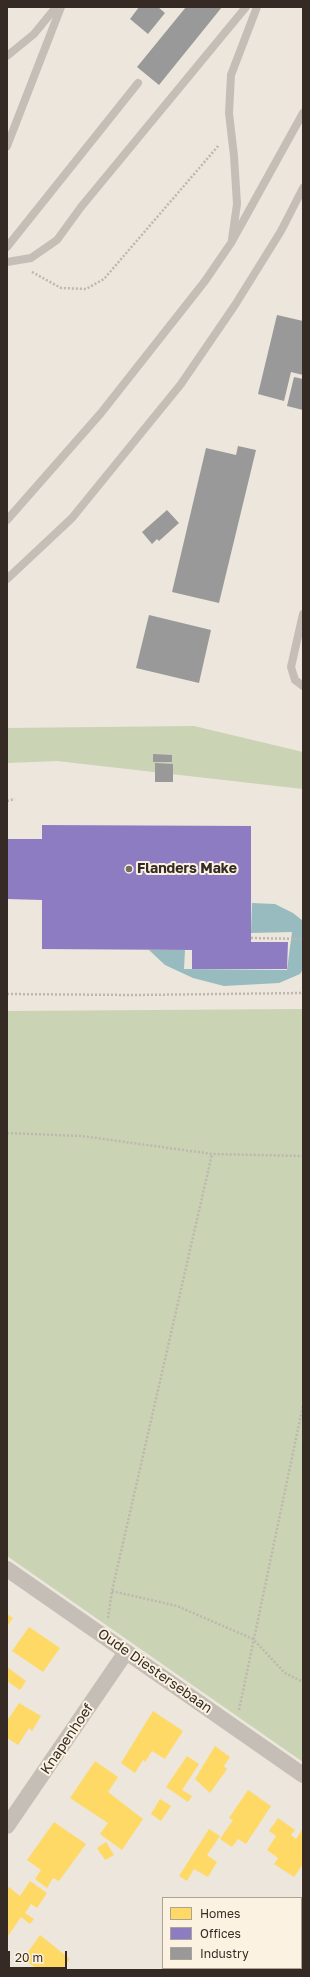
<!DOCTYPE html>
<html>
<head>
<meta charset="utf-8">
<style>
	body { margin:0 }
	#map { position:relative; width:310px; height:1977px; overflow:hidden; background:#ece6dc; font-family:"Golos Text",sans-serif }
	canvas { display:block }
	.frame { position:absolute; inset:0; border:8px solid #352b24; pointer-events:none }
	.legend { position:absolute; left:162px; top:1897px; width:140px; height:72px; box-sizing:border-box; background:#fbf2e2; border:1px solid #aca296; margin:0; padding:5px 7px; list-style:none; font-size:12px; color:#352b24 }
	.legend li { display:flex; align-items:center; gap:8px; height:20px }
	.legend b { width:20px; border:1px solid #aca296 }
	.scale { position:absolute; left:8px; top:1951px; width:59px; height:18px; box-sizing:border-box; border:2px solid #352b24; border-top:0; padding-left:5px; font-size:12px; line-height:14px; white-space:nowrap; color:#352b24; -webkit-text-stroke:3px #fbf2e2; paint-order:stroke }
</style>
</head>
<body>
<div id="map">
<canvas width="310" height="1977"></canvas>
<div class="frame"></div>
<ul class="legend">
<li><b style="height:11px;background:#ffd966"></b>Homes</li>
<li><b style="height:11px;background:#8e7cc3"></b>Offices</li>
<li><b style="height:11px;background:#999"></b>Industry</li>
</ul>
<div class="scale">20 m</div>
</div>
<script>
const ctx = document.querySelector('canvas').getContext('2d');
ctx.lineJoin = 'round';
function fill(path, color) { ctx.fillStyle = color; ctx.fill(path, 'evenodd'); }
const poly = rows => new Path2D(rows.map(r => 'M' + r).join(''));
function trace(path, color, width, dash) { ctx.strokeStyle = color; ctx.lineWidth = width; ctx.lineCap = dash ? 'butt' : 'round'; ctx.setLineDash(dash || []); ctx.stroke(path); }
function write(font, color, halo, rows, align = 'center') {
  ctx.font = font + ' "Golos Text",sans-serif'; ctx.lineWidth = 4; ctx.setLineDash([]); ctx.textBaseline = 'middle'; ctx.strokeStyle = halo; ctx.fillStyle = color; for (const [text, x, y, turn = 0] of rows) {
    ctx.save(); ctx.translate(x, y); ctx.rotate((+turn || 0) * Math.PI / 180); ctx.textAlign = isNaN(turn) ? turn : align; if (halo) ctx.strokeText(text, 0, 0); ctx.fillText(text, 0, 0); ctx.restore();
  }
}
fill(poly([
	[194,726,303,752,303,789,57,761,7,763,7,728],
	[303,1009,303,1762,7,1556,7,1011]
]), '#cad3b4');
fill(poly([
	[252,903,275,904,293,913,303,921,303,969,300,974,279,983,224,986,193,978,165,965,149,950,185,950,184,969,287,970,292,932,251,933]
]), '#97bbbf');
fill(poly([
	[7,1614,13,1618,7,1626],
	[29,1627,60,1648,43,1672,12,1651],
	[7,1667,26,1681,20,1690,7,1681],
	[19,1703,41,1716,32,1731,29,1728,18,1745,7,1738,7,1721],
	[153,1711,183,1731,165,1759,152,1751,145,1762,143,1760,135,1773,121,1763],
	[215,1746,230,1757,224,1766,227,1769,210,1793,195,1779],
	[187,1756,199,1764,182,1790,192,1796,188,1802,166,1787],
	[95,1761,118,1777,108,1792,143,1819,122,1850,100,1834,108,1823,70,1798],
	[248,1790,271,1806,246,1844,238,1839,232,1847,220,1839,233,1820,229,1818],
	[160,1799,171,1806,161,1821,151,1814],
	[278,1818,295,1830,291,1835,296,1839,303,1828,303,1864,294,1877,274,1864,278,1858,267,1850,276,1836,269,1831],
	[54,1822,86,1844,59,1881,53,1878,47,1888,35,1879,41,1870,27,1860],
	[209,1829,220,1836,207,1855,217,1862,208,1877,194,1869,187,1881,179,1876],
	[106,1842,114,1855,105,1860,97,1848],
	[30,1881,47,1893,37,1908,31,1904,25,1913,34,1919,30,1924,21,1917,8,1936,7,1890,9,1887,20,1896],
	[40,1935,70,1959,62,1970,39,1970,23,1959],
	[248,1968,262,1968,262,1970,248,1970]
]), '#ffd966');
fill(poly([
	[42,825,251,826,251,942,288,942,287,969,192,969,192,950,42,949,42,900,7,899,7,839,42,839]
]), '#8e7cc3');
fill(poly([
	[139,7,158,7,165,13,148,34,130,19],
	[186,7,222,7,159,85,137,67],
	[277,315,303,321,303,375,291,372,284,401,258,394],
	[294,377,303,379,303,410,287,406],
	[238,446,256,450,219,603,172,592,206,448,236,455],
	[167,510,179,523,159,541,157,539,152,544,142,532],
	[149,615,211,630,199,683,136,668],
	[153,754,172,755,172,762,153,762],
	[155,763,173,764,173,782,155,782]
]), '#999');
trace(poly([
	[32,272,61,288,86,289,104,279,219,145],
	[7,801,15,799],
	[251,938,303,939],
	[7,994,134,995,303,993],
	[7,1133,82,1136,212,1154,303,1156],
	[112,1591,177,1606,253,1639,285,1673,303,1682],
	[108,1618,112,1591,212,1154],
	[239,1710,303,1405]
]), '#beb7ae', 2.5, [2, 2]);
trace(poly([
	[7,56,34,34,56,7],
	[7,146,61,7],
	[232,239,237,204,234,156,229,113,231,75,257,7],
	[7,247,138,83],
	[7,262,31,258,57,240,81,207,246,7],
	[7,520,101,413,205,281,231,243,303,113],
	[7,579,72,518,181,384,235,305,281,231,303,188],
	[303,614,291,667,295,680,303,686]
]), '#c5beb6', 8);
trace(poly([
	[7,1569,303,1775],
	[7,1826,126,1652]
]), '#c5beb6', 16);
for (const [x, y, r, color] of [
	[129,869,4,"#756c64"]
]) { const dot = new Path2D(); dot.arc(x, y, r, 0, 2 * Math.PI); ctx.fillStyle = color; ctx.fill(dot); trace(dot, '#fbf2e2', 1.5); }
write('bold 14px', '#352b24', '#fbf2e2', [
	["Flanders Make",137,869]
], 'left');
write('14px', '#352b24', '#fbf2e2', [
	["Oude Diestersebaan",155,1671,35],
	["Knapenhoef",67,1739,-56]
]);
</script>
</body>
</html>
